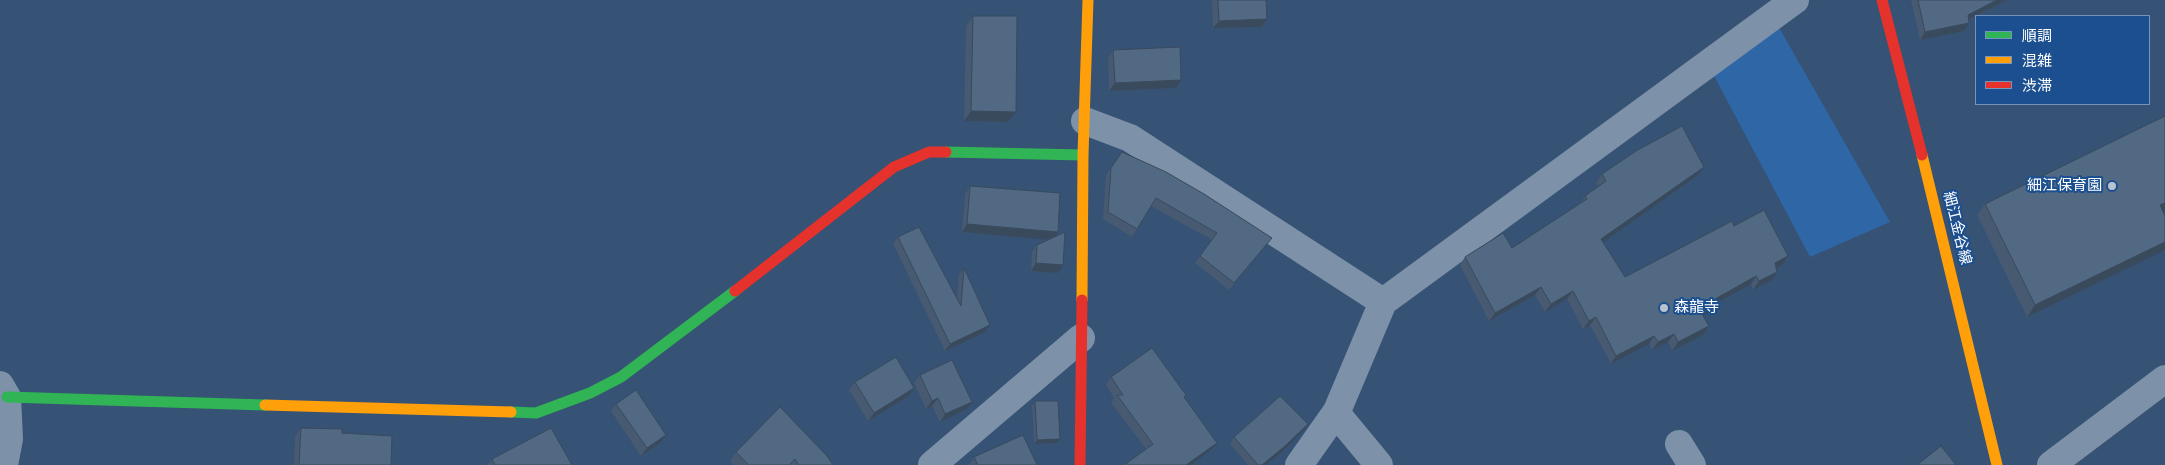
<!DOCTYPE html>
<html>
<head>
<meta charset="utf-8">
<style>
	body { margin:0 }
	#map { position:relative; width:2165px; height:465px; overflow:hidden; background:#365274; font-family:Rubik,"Noto Sans JP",sans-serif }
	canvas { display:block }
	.legend { position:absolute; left:1975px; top:15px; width:175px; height:90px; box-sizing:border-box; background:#1b4f8f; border:1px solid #7695bc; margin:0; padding:6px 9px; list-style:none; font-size:15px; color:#fff }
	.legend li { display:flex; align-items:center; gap:10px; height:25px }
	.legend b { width:25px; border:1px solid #7695bc }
</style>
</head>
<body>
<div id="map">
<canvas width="2165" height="465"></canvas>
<ul class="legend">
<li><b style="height:6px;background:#30b455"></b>順調</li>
<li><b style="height:6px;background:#ff9f0a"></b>混雑</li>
<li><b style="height:6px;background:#e5322d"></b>渋滞</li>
</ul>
</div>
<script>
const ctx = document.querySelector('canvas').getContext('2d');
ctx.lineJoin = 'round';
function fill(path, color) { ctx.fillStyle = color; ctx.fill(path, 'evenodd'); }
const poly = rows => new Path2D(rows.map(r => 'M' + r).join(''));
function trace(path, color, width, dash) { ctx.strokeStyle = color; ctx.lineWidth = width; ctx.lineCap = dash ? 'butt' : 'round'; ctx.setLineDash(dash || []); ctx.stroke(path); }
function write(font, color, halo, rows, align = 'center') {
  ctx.font = font + ' Rubik,"Noto Sans JP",sans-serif'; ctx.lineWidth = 4; ctx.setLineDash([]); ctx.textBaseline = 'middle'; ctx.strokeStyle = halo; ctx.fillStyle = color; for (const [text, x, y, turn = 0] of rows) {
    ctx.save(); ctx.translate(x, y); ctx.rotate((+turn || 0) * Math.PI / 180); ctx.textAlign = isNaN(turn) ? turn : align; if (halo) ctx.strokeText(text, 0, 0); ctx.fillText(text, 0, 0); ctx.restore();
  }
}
fill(poly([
	[1777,24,1890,222,1810,257,1713,74]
]), '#2f66a5');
trace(poly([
	[1085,121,1130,138,1383,302],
	[0,385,7,397,9,439,4,465],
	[1336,413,1379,465],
	[1679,444,1692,465],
	[932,465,1081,338],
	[1299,465,1337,411,1383,302,1795,0],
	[2051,465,2165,379]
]), '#7d92a8', 28);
trace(poly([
	[946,152,1083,155],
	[7,397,265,405],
	[511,412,536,413,590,393,621,377,735,291]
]), '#30b455', 11);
trace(poly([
	[1922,155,1997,465],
	[1082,300,1083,155,1088,0],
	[265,405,511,412]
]), '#ff9f0a', 11);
trace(poly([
	[1882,0,1922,155],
	[735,291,894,167,929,152,946,152],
	[1080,465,1082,300]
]), '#e5322d', 11);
fill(poly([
	[1212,0,1266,0,1267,19,1262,27,1213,28],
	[1911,0,2007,0,1969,20,1964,31,1920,40],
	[973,16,1016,112,1008,122,964,121,966,26],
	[1113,50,1176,88,1109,91,1108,58],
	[1122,152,1266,245,1229,290,1195,263,1212,240,1151,206,1132,237,1103,219,1106,175],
	[1704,167,1698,175,1602,242,1625,277,1734,226,1788,256,1783,264,1776,268,1777,272,1772,280,1753,290,1751,284,1717,303,1712,312,1703,316,1709,326,1703,335,1672,351,1668,342,1652,350,1649,344,1611,364,1590,325,1583,329,1567,299,1545,312,1535,295,1489,321,1460,265,1465,257,1512,248,1579,205,1585,196,1598,186,1596,183,1602,174],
	[970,186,1058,232,1054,237,1058,273,1031,271,1032,252,1037,245,1049,239,962,232,965,194],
	[1985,204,2163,212,2027,317,1977,215],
	[898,237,957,299,959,275,964,268,990,325,985,332,945,351,893,244],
	[920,375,972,402,967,409,940,422,932,406,926,409,914,383],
	[1111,377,1184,398,1211,450,1191,465,1125,465,1127,463,1146,449,1111,403,1114,398,1106,385],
	[855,382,914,388,909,396,868,421,849,390],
	[1035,401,1060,439,1057,443,1034,444,1032,406],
	[616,404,660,443,641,456,611,411],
	[780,407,833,465,734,465,730,461,736,452],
	[1308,424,1303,431,1281,453,1266,465,1248,465,1230,444,1234,437],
	[301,428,342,433,391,465,294,465,295,436],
	[974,457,1037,465,969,465],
	[492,459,572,465,487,465]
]), '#475a72');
fill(poly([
	[1997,0,2007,0,1962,23,1968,15],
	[1267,19,1262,27,1213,28,1219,21],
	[1969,23,1964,31,1920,40,1925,32],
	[1181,80,1176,88,1109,91,1115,83],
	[971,111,1016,112,1008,122,964,121],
	[1704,167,1698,175,1595,248,1601,239],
	[2165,203,2165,211,2151,217,2160,205],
	[967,224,1058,232,1052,240,962,232],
	[2165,242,2165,250,2027,317,2035,305],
	[1788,256,1783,264,1770,271,1775,263],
	[1036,263,1063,265,1058,273,1031,271],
	[1777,272,1772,280,1753,290,1759,281],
	[1756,276,1751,284,1710,307,1715,299],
	[1541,287,1535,295,1489,321,1495,313],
	[1573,291,1567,299,1545,312,1551,304],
	[1718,304,1712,312,1695,320,1701,312],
	[1596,317,1590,325,1583,329,1589,321],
	[990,325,985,332,945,351,950,344],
	[1709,326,1703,335,1672,351,1678,342],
	[1674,334,1668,342,1652,350,1658,342],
	[1654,336,1649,344,1611,364,1616,356],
	[914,388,909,396,868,421,874,413],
	[938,398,932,406,926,409,932,401],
	[972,402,967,409,940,422,945,414],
	[1308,424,1303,431,1281,453,1266,465,1262,465],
	[666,435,660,443,641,456,647,448],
	[1060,439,1057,443,1034,444,1037,440],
	[1217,443,1211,450,1191,465,1186,465]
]), '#394a5c');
const building = poly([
	[1218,0,1266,0,1267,19,1219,21,1218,0],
	[1918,0,1997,0,1968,15,1969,23,1925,32,1918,0],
	[973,16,1017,16,1016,112,971,111,973,16],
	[1180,47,1181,80,1115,83,1113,50,1180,47],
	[2165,116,2165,203,2160,205,2165,216,2165,242,2035,305,1985,204,2165,116],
	[1682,126,1704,167,1601,239,1625,277,1732,221,1734,226,1764,210,1788,256,1775,263,1777,272,1759,281,1756,276,1715,299,1718,304,1701,312,1709,326,1678,342,1674,334,1658,342,1654,336,1616,356,1596,317,1589,321,1573,291,1551,304,1541,287,1495,313,1465,257,1503,233,1512,248,1587,199,1585,196,1606,181,1602,174,1636,151,1682,126],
	[1122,152,1166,172,1204,194,1272,238,1234,283,1200,256,1217,233,1156,198,1137,229,1108,212,1111,168,1122,152],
	[970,186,1060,193,1058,232,967,224,970,186],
	[919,227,961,306,964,268,990,325,950,344,898,237,919,227],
	[1065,232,1063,265,1036,263,1037,245,1065,232],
	[1152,348,1186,395,1184,397,1217,443,1186,465,1129,465,1127,463,1153,444,1117,395,1123,395,1111,377,1152,348],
	[896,357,914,388,874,413,855,382,896,357],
	[952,360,972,402,945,414,938,398,932,401,920,375,952,360],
	[636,390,666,435,647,448,616,404,636,390],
	[1280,396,1308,424,1285,446,1262,465,1258,465,1234,437,1280,396],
	[1035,401,1058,401,1060,439,1037,440,1035,401],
	[780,407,827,456,833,465,799,465,795,459,789,465,749,465,736,452,780,407],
	[301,428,342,429,342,433,392,436,391,465,299,465,301,428],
	[551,428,572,465,495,465,492,459,551,428],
	[1023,435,1037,465,978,465,974,457,1023,435],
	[1941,446,1956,465,1917,465,1941,446]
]);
fill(building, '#526984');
trace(building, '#394a5c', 1);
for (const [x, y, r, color] of [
	[2112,186,5,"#b9c2ce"],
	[1664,308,5,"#b9c2ce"]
]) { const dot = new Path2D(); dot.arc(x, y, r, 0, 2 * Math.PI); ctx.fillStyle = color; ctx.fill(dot); trace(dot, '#1b4f8f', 2); }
write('15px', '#fff', '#1b4f8f', [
	["細江保育園",2102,186],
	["森龍寺",1674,308,"left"]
], 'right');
write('15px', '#fff', '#1b4f8f', [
	["細江金谷線",1957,228,76]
]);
</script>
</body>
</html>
